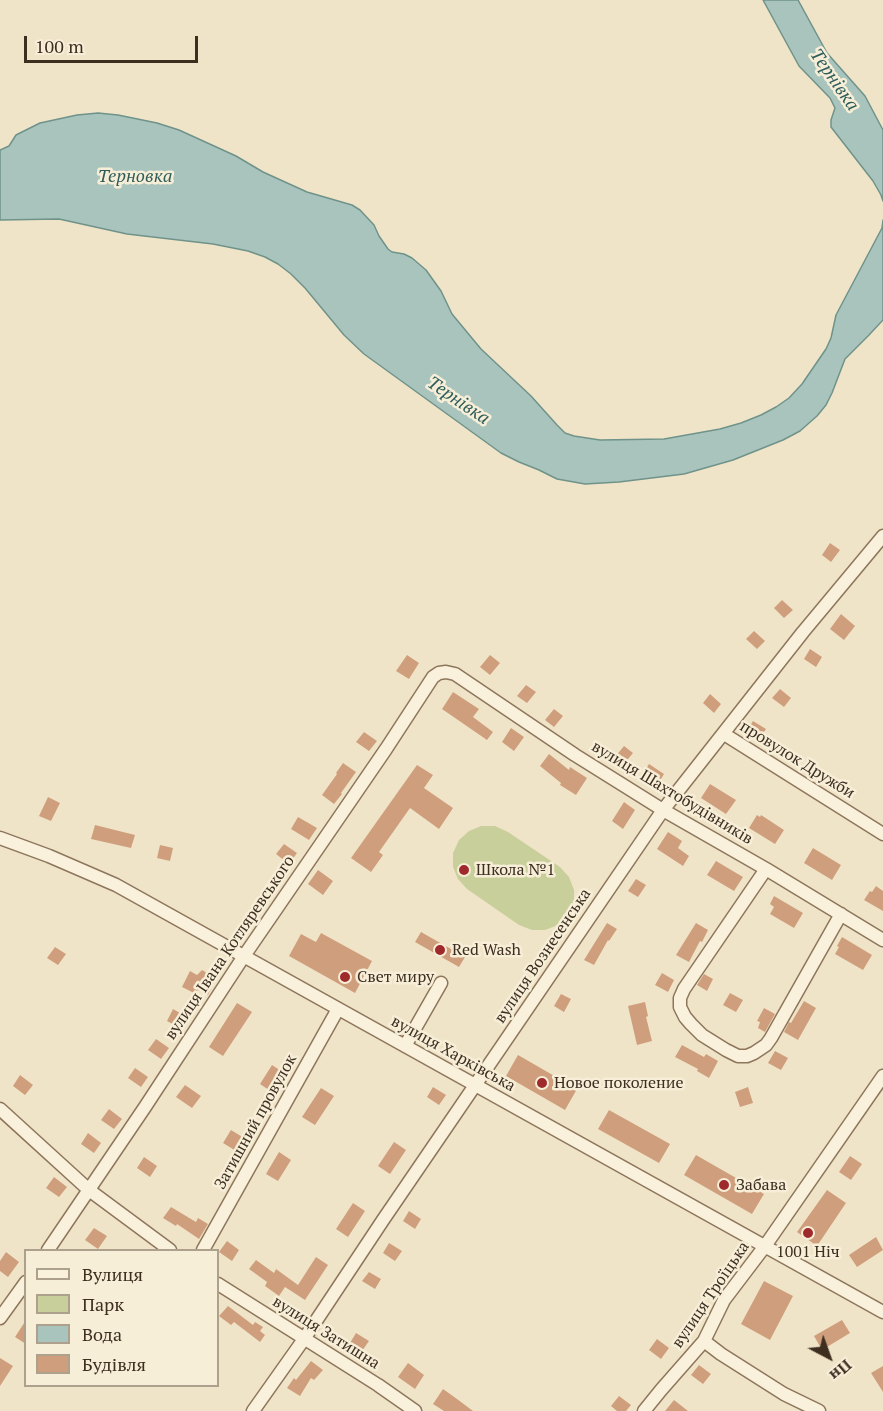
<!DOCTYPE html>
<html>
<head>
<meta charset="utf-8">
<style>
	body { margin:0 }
	#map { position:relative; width:883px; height:1411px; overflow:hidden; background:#f0e4c8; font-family:"PT Serif",serif }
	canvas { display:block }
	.legend { position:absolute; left:24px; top:1249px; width:195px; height:138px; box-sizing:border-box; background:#f7eed8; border:2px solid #ada18e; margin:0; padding:8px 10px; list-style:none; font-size:18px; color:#3d2e20 }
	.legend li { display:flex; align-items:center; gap:12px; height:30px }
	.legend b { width:30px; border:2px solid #ada18e }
	.north { position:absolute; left:799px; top:1327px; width:60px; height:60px; -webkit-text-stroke:4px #f7eed8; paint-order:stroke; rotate:139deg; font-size:16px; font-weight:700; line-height:24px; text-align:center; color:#3d2e20 }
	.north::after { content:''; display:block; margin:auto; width:21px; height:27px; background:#3d2e20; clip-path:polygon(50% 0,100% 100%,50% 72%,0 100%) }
	.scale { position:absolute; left:24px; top:36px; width:174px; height:27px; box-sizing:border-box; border:3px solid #3d2e20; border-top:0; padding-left:8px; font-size:18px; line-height:21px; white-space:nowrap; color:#3d2e20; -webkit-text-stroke:4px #f7eed8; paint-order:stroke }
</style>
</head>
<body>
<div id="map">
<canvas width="883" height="1411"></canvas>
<ul class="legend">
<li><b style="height:8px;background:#faf1dc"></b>Вулиця</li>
<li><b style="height:16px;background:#c9cf9b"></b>Парк</li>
<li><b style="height:16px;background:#a9c4bc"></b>Вода</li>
<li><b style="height:16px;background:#cf9f7d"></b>Будівля</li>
</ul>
<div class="north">Пн</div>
<div class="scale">100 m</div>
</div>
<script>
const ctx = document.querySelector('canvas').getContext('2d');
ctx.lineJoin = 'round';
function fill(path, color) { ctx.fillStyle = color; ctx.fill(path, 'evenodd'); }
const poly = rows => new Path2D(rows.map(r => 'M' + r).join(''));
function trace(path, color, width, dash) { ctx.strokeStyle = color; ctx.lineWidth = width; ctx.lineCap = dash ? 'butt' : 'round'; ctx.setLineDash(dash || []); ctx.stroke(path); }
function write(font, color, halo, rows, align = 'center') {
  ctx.font = font + ' "PT Serif",serif'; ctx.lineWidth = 5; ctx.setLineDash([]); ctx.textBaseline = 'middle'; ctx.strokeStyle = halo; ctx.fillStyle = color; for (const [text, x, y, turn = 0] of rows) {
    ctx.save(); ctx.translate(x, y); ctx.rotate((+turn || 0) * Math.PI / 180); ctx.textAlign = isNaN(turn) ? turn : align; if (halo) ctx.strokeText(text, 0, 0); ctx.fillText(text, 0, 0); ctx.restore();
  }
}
fill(poly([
	[481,826,495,826,508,832,560,867,569,877,574,890,574,903,568,916,558,925,545,930,532,930,519,925,467,889,458,879,453,867,453,853,459,840,469,831]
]), '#c9cf9b');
const water = poly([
	[763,0,798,0,827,53,865,96,883,130,883,201,881,195,873,181,831,127,831,120,835,108,830,98,799,66,763,0],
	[98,113,118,115,157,123,179,130,236,156,263,172,307,192,352,205,360,210,374,225,379,236,388,249,392,252,404,254,412,258,426,270,441,291,452,314,481,349,531,396,557,425,565,433,574,436,600,440,664,439,720,429,741,423,761,415,776,407,789,398,802,384,826,349,831,338,836,315,882,228,883,220,883,320,869,335,845,359,832,393,826,405,817,416,800,431,783,440,733,460,684,474,619,482,585,484,557,479,539,470,519,462,501,453,364,354,344,335,305,288,291,274,278,264,265,257,248,251,213,244,127,234,59,219,0,220,0,150,9,146,16,135,40,123,77,115,98,113]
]);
fill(water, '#a9c4bc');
trace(water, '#6f938a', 1.5);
fill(poly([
	[830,543,840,550,831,562,822,555],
	[782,600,793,610,784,618,774,608],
	[841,614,855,626,844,640,830,629],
	[754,631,765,641,757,649,746,639],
	[810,649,822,657,816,667,804,659],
	[407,655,419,663,409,679,396,671],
	[490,655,500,663,490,675,480,667],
	[526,685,536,692,527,703,517,696],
	[780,689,791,698,784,707,772,698],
	[453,692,479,709,473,717,493,732,487,740,442,709],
	[710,694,721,704,714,713,703,703],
	[554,709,563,716,554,727,545,720],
	[753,721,766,729,759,739,747,731],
	[511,728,524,737,514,751,502,742],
	[364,732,377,741,369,751,356,742],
	[624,746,633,753,624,764,615,757],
	[549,754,569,770,570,767,587,778,576,795,560,785,561,783,540,766],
	[343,763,356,772,341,793,342,794,334,804,322,795,337,774,336,773],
	[649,764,664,774,656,787,641,777],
	[417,765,433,775,424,788,453,808,439,829,410,808,379,852,383,855,371,872,351,858],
	[710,784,736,800,726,814,701,798],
	[48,797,60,803,51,821,39,816],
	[624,802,635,810,623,829,612,821],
	[757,815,760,817,761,815,784,830,775,844,749,828],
	[298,817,317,828,309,840,291,829],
	[95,825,135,835,131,848,91,839],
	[668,832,682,841,678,848,689,856,683,866,657,849],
	[284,844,297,853,289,864,276,854],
	[160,845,173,848,170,861,157,858],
	[813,848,841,865,832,880,804,863],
	[716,861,743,877,734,891,707,875],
	[318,870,333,881,323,895,308,884],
	[636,879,646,885,638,897,628,891],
	[876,886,883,891,883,911,864,900,870,891,872,892],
	[774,896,803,913,794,928,770,914,774,907,770,904],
	[607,923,617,929,609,941,608,940,594,965,584,960],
	[696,923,708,930,702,942,700,941,689,962,676,955],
	[421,932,465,957,459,967,415,942],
	[321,933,372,961,355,993,289,956,301,934,316,942],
	[842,937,872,955,863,970,835,954,839,947,837,946],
	[55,947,66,954,58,965,47,958],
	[202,970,216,978,208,995,198,990,194,993,182,987,190,971,197,975],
	[662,973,674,980,668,992,655,985],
	[704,974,713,979,707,991,697,985],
	[730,993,743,1000,736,1012,723,1005],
	[561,994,571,999,564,1012,554,1006],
	[804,1001,816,1008,798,1040,784,1032,789,1022,791,1023],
	[645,1002,648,1016,646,1017,652,1041,637,1045,628,1006],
	[237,1003,252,1012,223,1056,209,1047],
	[764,1008,775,1014,765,1032,758,1028,760,1022,757,1021],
	[173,1009,187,1017,180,1028,167,1021],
	[156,1039,169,1048,161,1059,148,1050],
	[682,1045,704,1057,706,1054,718,1061,709,1078,697,1071,698,1069,675,1057],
	[775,1051,788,1058,781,1070,768,1063],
	[518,1055,577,1089,565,1110,506,1076],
	[272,1065,284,1073,272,1092,260,1084],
	[135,1068,148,1077,141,1087,128,1078],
	[20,1075,33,1085,25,1095,13,1086],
	[185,1085,201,1096,192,1108,176,1097],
	[433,1087,446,1095,439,1105,427,1097],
	[748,1087,753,1103,740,1107,735,1092],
	[321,1088,334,1096,315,1125,302,1117],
	[109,1109,122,1119,114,1129,101,1120],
	[609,1110,670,1144,659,1163,598,1129],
	[231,1130,249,1141,241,1154,223,1143],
	[88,1133,101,1143,94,1153,81,1144],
	[394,1142,406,1150,390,1174,378,1166],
	[279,1152,291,1160,278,1181,266,1174],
	[696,1155,764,1194,752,1214,684,1175],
	[850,1156,862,1164,851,1180,839,1172],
	[144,1157,157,1166,150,1177,137,1168],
	[54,1177,67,1187,59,1197,46,1188],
	[827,1190,846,1203,817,1246,797,1232],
	[353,1203,365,1211,348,1237,336,1229],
	[171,1207,196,1222,198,1218,208,1224,199,1239,177,1224,176,1226,163,1218],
	[409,1211,421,1219,415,1229,403,1221],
	[94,1228,107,1236,98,1249,85,1240],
	[876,1237,883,1250,857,1267,849,1255],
	[227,1241,239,1250,232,1261,219,1252],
	[389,1243,402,1251,395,1261,383,1253],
	[6,1252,19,1262,8,1277,0,1271,0,1261],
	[316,1257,328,1265,305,1300,285,1287,279,1296,265,1286,267,1282,249,1269,256,1260,274,1273,276,1269,298,1285],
	[369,1272,381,1279,375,1289,362,1281],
	[764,1281,793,1296,770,1340,741,1324],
	[228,1306,253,1325,255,1322,263,1327,260,1331,265,1335,260,1342,234,1322,231,1325,219,1316],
	[26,1320,26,1344,15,1337],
	[842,1320,850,1333,822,1350,814,1336],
	[356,1333,369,1341,362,1351,350,1343],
	[657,1339,669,1348,661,1359,649,1350],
	[0,1358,13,1366,0,1386],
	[311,1361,323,1370,314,1380,311,1378,300,1396,287,1388,294,1378,296,1380],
	[408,1363,424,1375,415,1389,398,1377],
	[699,1365,711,1374,703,1384,691,1375],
	[883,1366,883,1392,871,1373],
	[443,1389,457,1399,473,1411,444,1411,433,1404],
	[619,1396,631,1405,626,1411,617,1411,611,1406],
	[674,1400,688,1411,665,1411]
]), '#cf9f7d');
const minor = poly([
	[724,734,883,834],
	[0,838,49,856,116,885,883,1312],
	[766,869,684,989,680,998,680,1007,685,1017,691,1024,702,1035,726,1050,738,1056,747,1056,754,1053,766,1045,771,1038,841,914],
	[405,1046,441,983],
	[0,1109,89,1190,170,1250],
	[48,1250,145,1107,244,956,386,749,433,677,439,673,446,672,455,674,575,755,663,810,766,869,883,940],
	[203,1250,338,1009],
	[218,1284,378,1385,415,1411],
	[0,1318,26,1282],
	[704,1341,721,1354,784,1394,819,1411],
	[253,1411,304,1339,383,1220,663,810,803,632,883,536],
	[644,1411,661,1390,704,1341,724,1300,765,1246,883,1076]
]);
trace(minor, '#8d765c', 15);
trace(minor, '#faf1dc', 12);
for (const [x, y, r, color] of [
	[464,870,6,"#9e2a2b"],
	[440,950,6,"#9e2a2b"],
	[345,977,6,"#9e2a2b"],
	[542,1083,6,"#9e2a2b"],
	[724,1185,6,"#9e2a2b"],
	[808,1233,6,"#9e2a2b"]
]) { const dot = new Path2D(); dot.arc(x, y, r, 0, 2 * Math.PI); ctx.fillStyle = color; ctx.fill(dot); trace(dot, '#f7eed8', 2); }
write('16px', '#3d2e20', '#f7eed8', [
	["провулок Дружби",797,760,32],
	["вулиця Шахтобудівників",672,793,31],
	["вулиця Івана Котляревського",230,948,-56],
	["вулиця Вознесенська",543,956,-56],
	["вулиця Харківська",453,1054,29],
	["Затишний провулок",256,1122,-61],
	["вулиця Троїцька",711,1295,-56],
	["вулиця Затишна",326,1333,32]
]);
write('16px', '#3d2e20', '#f7eed8', [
	["Школа №1",476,870],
	["Red Wash",452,950],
	["Свет миру",357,977],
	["Новое поколение",554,1083],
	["Забава",736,1185],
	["1001 Ніч",808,1252,"center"]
], 'left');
write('italic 18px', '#2f5d5a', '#f7eed8', [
	["Тернівка",834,80,55],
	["Терновка",135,177],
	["Тернівка",458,401,34]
]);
</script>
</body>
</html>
